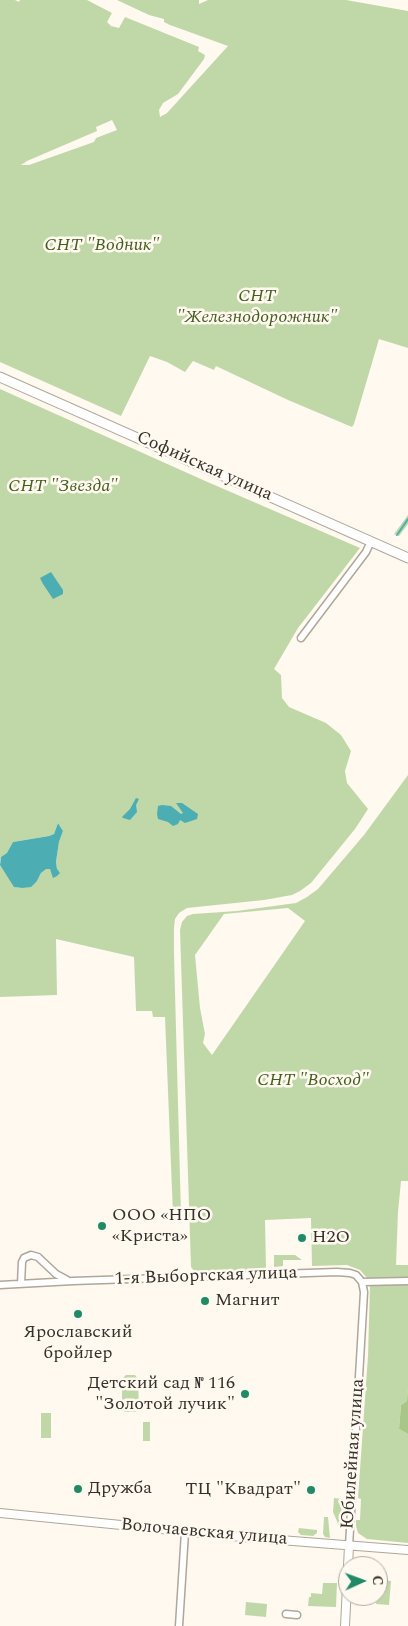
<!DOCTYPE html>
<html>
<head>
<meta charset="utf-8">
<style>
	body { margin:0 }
	#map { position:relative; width:408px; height:1626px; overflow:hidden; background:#fff9f0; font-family:Spectral,serif }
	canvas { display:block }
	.north { position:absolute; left:338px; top:1556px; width:50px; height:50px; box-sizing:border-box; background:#fff9f0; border:1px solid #aea9a1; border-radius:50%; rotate:88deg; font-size:14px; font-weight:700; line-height:20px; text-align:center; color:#34302b }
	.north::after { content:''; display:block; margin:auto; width:18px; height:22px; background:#208a67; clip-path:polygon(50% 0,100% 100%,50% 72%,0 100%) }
</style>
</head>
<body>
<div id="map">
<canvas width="408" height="1626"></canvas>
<div class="north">С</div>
</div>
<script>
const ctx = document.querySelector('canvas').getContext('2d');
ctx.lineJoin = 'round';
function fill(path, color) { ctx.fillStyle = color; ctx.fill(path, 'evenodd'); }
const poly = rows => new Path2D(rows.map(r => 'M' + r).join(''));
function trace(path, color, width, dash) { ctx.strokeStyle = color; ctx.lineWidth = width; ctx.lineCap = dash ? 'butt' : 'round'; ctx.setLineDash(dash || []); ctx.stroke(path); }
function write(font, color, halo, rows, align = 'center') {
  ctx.font = font + ' Spectral,serif'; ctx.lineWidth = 5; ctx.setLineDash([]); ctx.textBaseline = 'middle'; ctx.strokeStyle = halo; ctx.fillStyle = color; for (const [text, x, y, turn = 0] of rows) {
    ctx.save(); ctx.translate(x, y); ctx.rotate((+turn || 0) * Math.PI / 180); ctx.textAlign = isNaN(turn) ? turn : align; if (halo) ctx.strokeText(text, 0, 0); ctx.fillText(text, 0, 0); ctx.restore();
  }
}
fill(poly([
	[0,0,15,0,19,2,20,0,87,0,112,13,107,22,111,26,119,28,125,17,199,47,198,51,205,55,204,59,178,94,163,103,159,110,160,117,167,113,228,46,170,25,164,22,164,19,149,15,117,0,199,0,199,4,208,0,346,0,408,11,408,348,379,339,354,424,352,427,288,400,216,366,214,370,193,361,185,372,167,362,150,356,121,416,0,362],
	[112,120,117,130,96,138,94,142,29,165,21,165,27,161,97,131,96,127],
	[0,389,203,480,360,548,298,628,274,669,281,675,282,698,289,707,326,723,341,735,351,751,345,771,347,783,368,809,355,829,311,883,300,891,292,895,264,900,187,908,179,913,175,919,174,928,174,955,181,1215,173,1215,165,1017,153,1017,152,1011,136,1011,134,957,56,939,57,995,0,997,0,865,15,887,22,888,37,881,41,873,45,869,50,869,52,872,57,869,56,862,59,842,63,831,58,823,54,834,49,836,13,842,7,854,1,857,0,863],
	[408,515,408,524,399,536,394,534],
	[408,775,408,1181,401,1181,398,1212,396,1265,408,1265,408,1278,367,1278,360,1270,347,1265,312,1266,311,1218,265,1220,266,1269,195,1272,191,1267,180,930,182,922,187,916,193,914,237,911,296,903,307,897,318,889,364,835],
	[288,908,305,921,212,1055,203,1043,205,1034,200,1008,195,955,224,914],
	[274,1255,295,1255,302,1260,283,1260,283,1266,274,1267],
	[408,1284,408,1387,407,1401,401,1405,399,1429,408,1434,408,1543,367,1539,358,1533,356,1526,356,1520,360,1520,361,1499,358,1498,368,1356,370,1285],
	[126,1375,135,1375,138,1379,139,1408,135,1412,125,1412,122,1409,122,1379],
	[41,1413,51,1413,51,1438,41,1438],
	[143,1422,150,1422,150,1441,143,1441],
	[334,1498,342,1499,340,1528,333,1512],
	[324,1517,328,1517,330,1538,325,1537,323,1534],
	[299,1528,317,1530,317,1533,313,1536,301,1535,298,1532],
	[379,1580,391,1581,389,1605,376,1604],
	[323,1583,337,1583,336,1607,308,1606,309,1597,311,1597,311,1593,322,1594],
	[246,1602,267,1604,266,1617,245,1615]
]), '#c0d8a8');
fill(poly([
	[408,1387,408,1434,399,1429,401,1405,407,1401]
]), '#a7c687');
fill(poly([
	[51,572,63,590,63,594,53,599,43,584,40,578],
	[136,798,139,799,136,805,137,812,130,820,123,818,122,817,130,809],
	[176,803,182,803,198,814,197,819,185,823,180,820,178,824,173,826,168,822,158,819,157,814,158,806,162,805,171,806,181,814,183,813],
	[58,823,63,831,59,842,56,862,57,869,60,873,57,876,53,878,50,869,46,869,41,873,37,881,31,887,22,888,14,887,0,865,1,857,7,853,13,842,49,836,54,834]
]), '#4caeb3');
trace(poly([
	[397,535,408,519]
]), '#4caeb3', 2);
const minor = poly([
	[301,638,366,552,371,541],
	[362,1282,408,1281],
	[21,1284,22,1262,24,1258,31,1255,38,1257,56,1274,67,1280],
	[0,1285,73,1281,337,1272,350,1273,356,1275,362,1282,364,1292,349,1546],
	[286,1614,297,1615],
	[179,1626,185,1532]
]);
const tertiary = poly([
	[0,1513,242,1537,408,1550],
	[345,1626,349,1546]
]);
const secondary = poly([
	[0,377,408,558]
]);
trace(minor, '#b0a699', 9);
trace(tertiary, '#b0a699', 10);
trace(secondary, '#b0a699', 11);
trace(minor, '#fff', 6);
trace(tertiary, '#fff', 8);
trace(secondary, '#fff', 9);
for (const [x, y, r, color] of [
	[102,1226,5,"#208a67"],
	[302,1238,5,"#208a67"],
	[205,1301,5,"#208a67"],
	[78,1314,5,"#208a67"],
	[245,1394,5,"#208a67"],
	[78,1489,5,"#208a67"],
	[311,1490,5,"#208a67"]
]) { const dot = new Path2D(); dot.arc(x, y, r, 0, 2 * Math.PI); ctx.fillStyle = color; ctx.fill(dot); trace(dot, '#fff9f0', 2); }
write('italic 18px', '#435e1e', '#fff9f0', [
	["СНТ \"Водник\"",102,246],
	["СНТ",257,297],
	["\"Железнодорожник\"",257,318],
	["СНТ \"Звезда\"",63,487],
	["СНТ \"Восход\"",313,1081]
]);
write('18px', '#34302b', '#fff9f0', [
	["Софийская улица",204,467,24],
	["1-я Выборгская улица",206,1277,-2],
	["Юбилейная улица",354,1454,-86],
	["Волочаевская улица",204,1533,5]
]);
write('18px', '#34302b', '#fff9f0', [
	["ООО «НПО",112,1216],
	["«Криста»",112,1237],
	["H2O",312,1238],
	["Магнит",215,1301],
	["Ярославский",78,1333,"center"],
	["бройлер",78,1354,"center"],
	["Детский сад № 116",235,1384,"right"],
	["\"Золотой лучик\"",235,1405,"right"],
	["Дружба",88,1489],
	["ТЦ \"Квадрат\"",301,1490,"right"]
], 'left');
</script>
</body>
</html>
